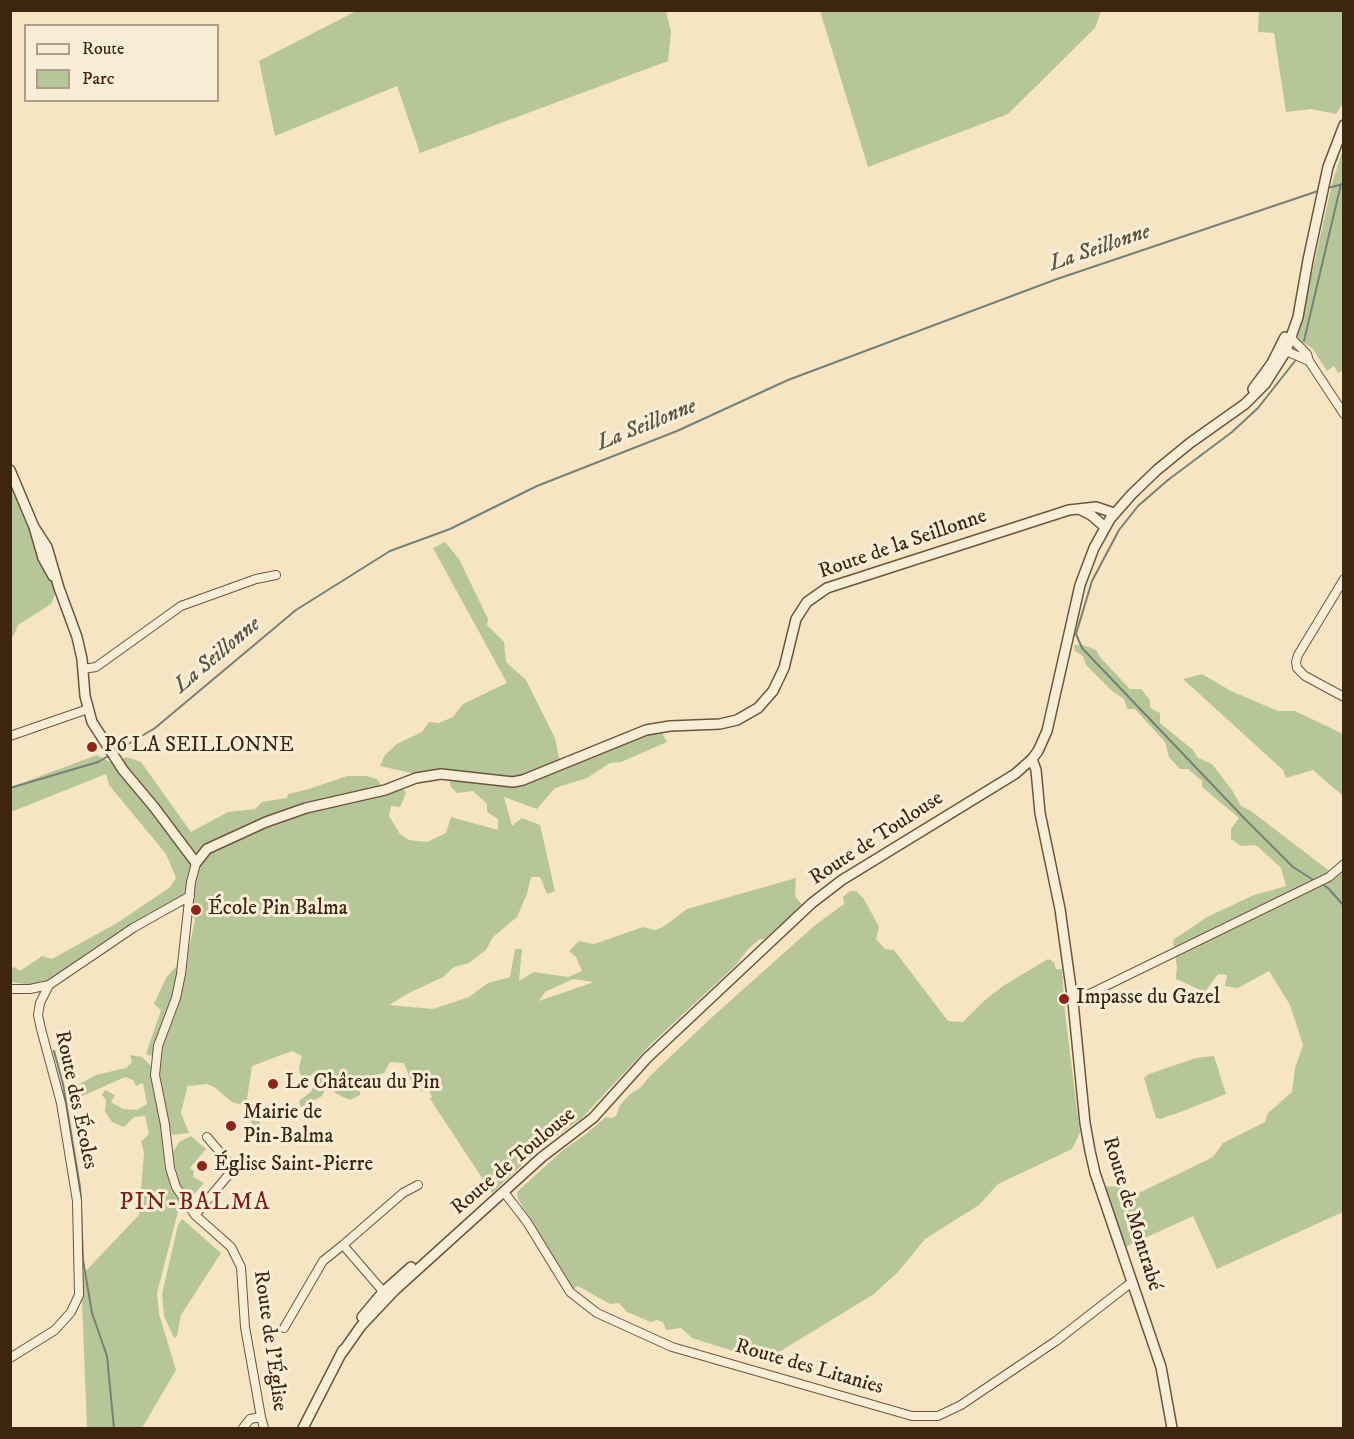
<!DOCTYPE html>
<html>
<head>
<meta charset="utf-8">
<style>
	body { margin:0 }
	#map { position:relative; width:1354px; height:1439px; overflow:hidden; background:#f5e5c3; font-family:"IM FELL DW Pica",serif }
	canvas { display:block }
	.frame { position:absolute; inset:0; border:12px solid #3e250f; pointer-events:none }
	.legend { position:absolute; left:24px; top:24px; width:195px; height:78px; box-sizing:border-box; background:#f8eed8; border:2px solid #ae9e88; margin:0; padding:8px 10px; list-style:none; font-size:18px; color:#3e250f }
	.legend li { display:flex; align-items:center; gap:12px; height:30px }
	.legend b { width:30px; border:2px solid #ae9e88 }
</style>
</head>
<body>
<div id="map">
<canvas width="1354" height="1439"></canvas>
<div class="frame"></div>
<ul class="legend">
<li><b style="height:8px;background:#f8eed8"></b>Route</li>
<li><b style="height:16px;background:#b7c698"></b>Parc</li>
</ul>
</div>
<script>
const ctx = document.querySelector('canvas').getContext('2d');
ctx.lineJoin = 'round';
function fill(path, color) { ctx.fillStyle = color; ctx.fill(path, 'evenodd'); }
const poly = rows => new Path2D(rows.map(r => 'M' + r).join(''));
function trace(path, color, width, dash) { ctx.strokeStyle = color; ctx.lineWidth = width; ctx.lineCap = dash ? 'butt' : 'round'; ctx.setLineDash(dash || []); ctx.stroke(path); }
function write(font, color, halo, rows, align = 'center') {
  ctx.font = font + ' "IM FELL DW Pica",serif'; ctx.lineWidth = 6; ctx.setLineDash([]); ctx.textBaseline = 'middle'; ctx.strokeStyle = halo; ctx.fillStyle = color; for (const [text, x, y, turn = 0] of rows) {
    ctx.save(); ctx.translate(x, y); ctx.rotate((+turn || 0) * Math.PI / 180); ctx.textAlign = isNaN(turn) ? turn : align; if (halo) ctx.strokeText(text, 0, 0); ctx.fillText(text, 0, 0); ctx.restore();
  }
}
fill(poly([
	[358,10,666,11,671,31,668,61,420,153,397,86,275,136,259,61],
	[820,11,820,10,1101,11,1095,28,1008,114,868,167],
	[1259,11,1343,11,1343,103,1336,114,1311,109,1286,112,1274,33,1258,32],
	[1343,149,1344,370,1338,373,1334,366,1327,371,1313,349,1297,339,1333,180],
	[10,484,56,592,51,604,18,625,14,635,11,638],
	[445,542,459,559,488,619,487,625,504,642,506,662,526,680,555,738,560,763,579,761,605,752,633,735,660,729,667,742,621,762,610,763,587,778,555,788,537,809,504,797,512,826,522,818,540,825,555,891,547,894,540,877,531,877,527,894,517,917,493,937,486,950,469,963,454,967,443,977,409,993,389,1005,433,1009,469,997,488,983,510,977,515,949,522,949,519,981,534,972,568,977,582,971,576,957,569,951,579,941,594,944,643,927,655,930,663,927,687,909,796,878,795,896,803,906,765,939,760,939,748,949,736,965,652,1043,582,1118,541,1147,492,1193,430,1099,432,1097,429,1090,415,1091,404,1063,390,1062,384,1073,361,1079,360,1095,350,1100,335,1093,332,1080,329,1080,322,1096,301,1107,299,1101,311,1092,317,1079,313,1074,304,1078,300,1074,299,1067,302,1056,292,1051,252,1066,247,1099,259,1118,261,1129,253,1126,243,1105,232,1102,214,1087,207,1084,189,1086,188,1084,181,1113,189,1133,172,1135,169,1125,162,1127,165,1148,164,1165,181,1200,157,1293,159,1314,176,1370,142,1428,87,1428,81,1276,139,1215,144,1153,141,1142,149,1134,145,1116,134,1117,124,1127,112,1122,105,1112,106,1100,102,1095,105,1090,115,1095,111,1102,123,1109,137,1110,147,1104,143,1083,136,1086,133,1080,125,1077,78,1098,74,1087,96,1075,126,1068,132,1062,130,1055,142,1057,151,1066,153,1090,157,1100,164,1096,159,1074,163,1039,151,1056,146,1054,161,1010,154,1004,166,978,188,953,195,919,184,907,176,907,47,987,11,982,11,969,14,967,20,971,42,956,52,959,117,923,169,888,176,878,166,854,109,785,106,774,11,812,11,787,97,755,114,764,126,757,141,762,191,832,228,812,255,809,262,802,287,798,288,794,309,789,347,776,366,776,377,779,386,792,402,786,406,793,400,807,391,806,389,816,400,834,409,840,427,842,446,833,451,817,498,830,498,819,487,812,487,804,473,791,457,793,451,787,447,770,415,774,380,766,385,755,397,744,422,732,429,722,439,723,453,717,463,704,507,683,433,548],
	[573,979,594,982,539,1001,545,992],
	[1074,645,1083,645,1096,650,1100,657,1130,689,1141,689,1150,700,1150,708,1160,713,1160,723,1193,750,1198,758,1212,764,1232,790,1241,806,1251,811,1336,876,1343,867,1343,1212,1217,1269,1193,1216,1123,1248,1102,1186,1122,1187,1137,1194,1213,1157,1223,1143,1265,1122,1268,1113,1292,1092,1295,1068,1303,1045,1290,1005,1269,971,1238,988,1225,986,1227,975,1218,974,1205,992,1176,979,1177,967,1173,940,1207,917,1254,895,1286,886,1281,868,1256,845,1241,846,1231,839,1231,829,1239,818,1202,787,1202,781,1188,769,1180,769,1169,757,1165,742,1135,709,1127,709,1124,699,1112,691,1086,665,1083,656,1075,651],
	[1202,674,1231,691,1278,711,1295,711,1343,734,1343,796,1313,770,1286,778,1283,770,1183,679],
	[850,891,856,891,864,899,879,927,876,939,885,949,894,950,948,1021,963,1022,984,1001,1003,986,1048,959,1054,962,1056,969,1062,969,1065,1013,1080,1133,1072,1149,998,1184,979,1205,925,1239,898,1272,874,1294,779,1352,763,1357,746,1355,692,1338,681,1328,666,1330,663,1322,657,1320,651,1322,627,1312,619,1303,610,1304,578,1286,573,1289,518,1199,517,1192,563,1150,586,1134,606,1117,612,1118,616,1116,620,1105,629,1095,640,1088,651,1075,709,1020,814,926,844,904,843,897],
	[1214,1056,1226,1094,1183,1111,1160,1119,1156,1118,1144,1078,1149,1074,1196,1058],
	[191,1136,206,1149,190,1168,194,1171,193,1177,204,1183,192,1197,189,1199,179,1184,173,1157,173,1152,179,1142],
	[182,1219,221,1253,181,1315,177,1336,174,1338,164,1316,162,1294,178,1225]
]), '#b7c698');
trace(poly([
	[1327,188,1344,184],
	[1304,341,1341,184],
	[1295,361,1258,408,1232,432,1168,480,1138,506,1119,530,1092,581,1076,634,1082,648,1245,819,1293,867,1315,881],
	[115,752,155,728,296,610,390,551,450,529,537,486,677,431,788,380,1057,279,1321,190],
	[10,788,98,762,110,755],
	[1320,883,1328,888,1344,906],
	[54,1051,63,1084,80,1187,81,1201],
	[81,1207,83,1260,92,1313,107,1356,114,1428]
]), '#778175', 2);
const minor = poly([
	[1309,361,1286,351,1283,343,1291,339,1293,340,1307,354,1309,361,1344,414],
	[1344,579,1298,655,1296,662,1297,668,1305,676,1344,697],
	[83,669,96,667,181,606,256,579,276,575],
	[10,736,88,709],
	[196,863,191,882,181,974,176,998,158,1046,155,1075,165,1125,170,1168,176,1187,195,1215,231,1247,241,1267,245,1327,261,1417,264,1428],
	[10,989,30,989,49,985],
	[1073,1002,1329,877,1344,864],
	[504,1192,527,1222,570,1292,597,1313,672,1347,912,1416,938,1416,961,1405,1056,1341,1132,1282],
	[195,1215,230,1173,232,1166,207,1137],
	[343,1245,403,1193,418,1185],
	[284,1328,323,1261,343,1245,387,1296],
	[10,1358,55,1330,71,1312,79,1295,77,1201,61,1103,41,1029,38,1015,40,1003,49,985,133,928,190,896],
	[243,1428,250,1419,261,1417]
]);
const tertiary = poly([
	[1253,389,1272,363,1285,337],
	[10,470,34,527,43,558,53,576],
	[1079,509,1091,515,1105,527],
	[34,527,47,547,59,588,77,637,82,659,85,696,92,722,123,770,154,807,196,863,207,849,266,822,306,808,385,790,416,778,441,774,513,782,523,780,646,730,670,726,720,724,737,720,758,708,773,691,784,668,796,619,807,602,827,588,1069,510,1096,507,1114,513],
	[1032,759,1036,770,1040,813,1060,909,1073,1002,1085,1123,1090,1151,1095,1173,1161,1367,1172,1428],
	[362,1317,383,1292,411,1267],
	[342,1353,361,1326,395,1290,542,1157,593,1118,647,1058,812,903,842,880,1015,774,1032,759,1038,751,1047,731,1080,585,1094,548,1110,519,1132,494,1157,470,1190,443,1245,404,1265,384,1286,351,1298,317,1308,260,1328,167,1344,125],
	[303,1428,343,1350]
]);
trace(minor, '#6c553c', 10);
trace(tertiary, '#6c553c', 12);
trace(minor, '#f8eed8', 8);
trace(tertiary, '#f8eed8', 9);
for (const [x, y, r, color] of [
	[92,747,6,"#8f2418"],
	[196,910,6,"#8f2418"],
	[1064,999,6,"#8f2418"],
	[273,1084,6,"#8f2418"],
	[231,1126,6,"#8f2418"],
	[202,1166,6,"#8f2418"]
]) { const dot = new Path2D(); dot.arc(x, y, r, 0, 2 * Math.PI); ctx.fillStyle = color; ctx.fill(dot); trace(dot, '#f8eed8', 2); }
write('21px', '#3e250f', '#f8eed8', [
	["Route de la Seillonne",903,545,-19],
	["Route de Toulouse",877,839,-33],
	["Route des Écoles",75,1100,78],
	["Route de Toulouse",514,1162,-40],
	["Route de Montrabé",1131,1214,73],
	["Route de l'Église",269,1341,82],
	["Route des Litanies",809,1368,16]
]);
write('21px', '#3e250f', '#f8eed8', [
	["P6 LA SEILLONNE",104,747],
	["École Pin Balma",208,910],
	["Impasse du Gazel",1076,999],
	["Le Château du Pin",285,1084],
	["Mairie de",243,1114],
	["Pin-Balma",243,1138],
	["Église Saint-Pierre",214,1166]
], 'left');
write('italic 22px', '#5a5342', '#f8eed8', [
	["La Seillonne",1100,249,-19],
	["La Seillonne",647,426,-22],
	["La Seillonne",218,656,-40]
]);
ctx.letterSpacing = '1.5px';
write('24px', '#7a1f14', '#f8eed8', [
	["PIN-BALMA",195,1204]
]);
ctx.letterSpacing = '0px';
</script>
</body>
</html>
